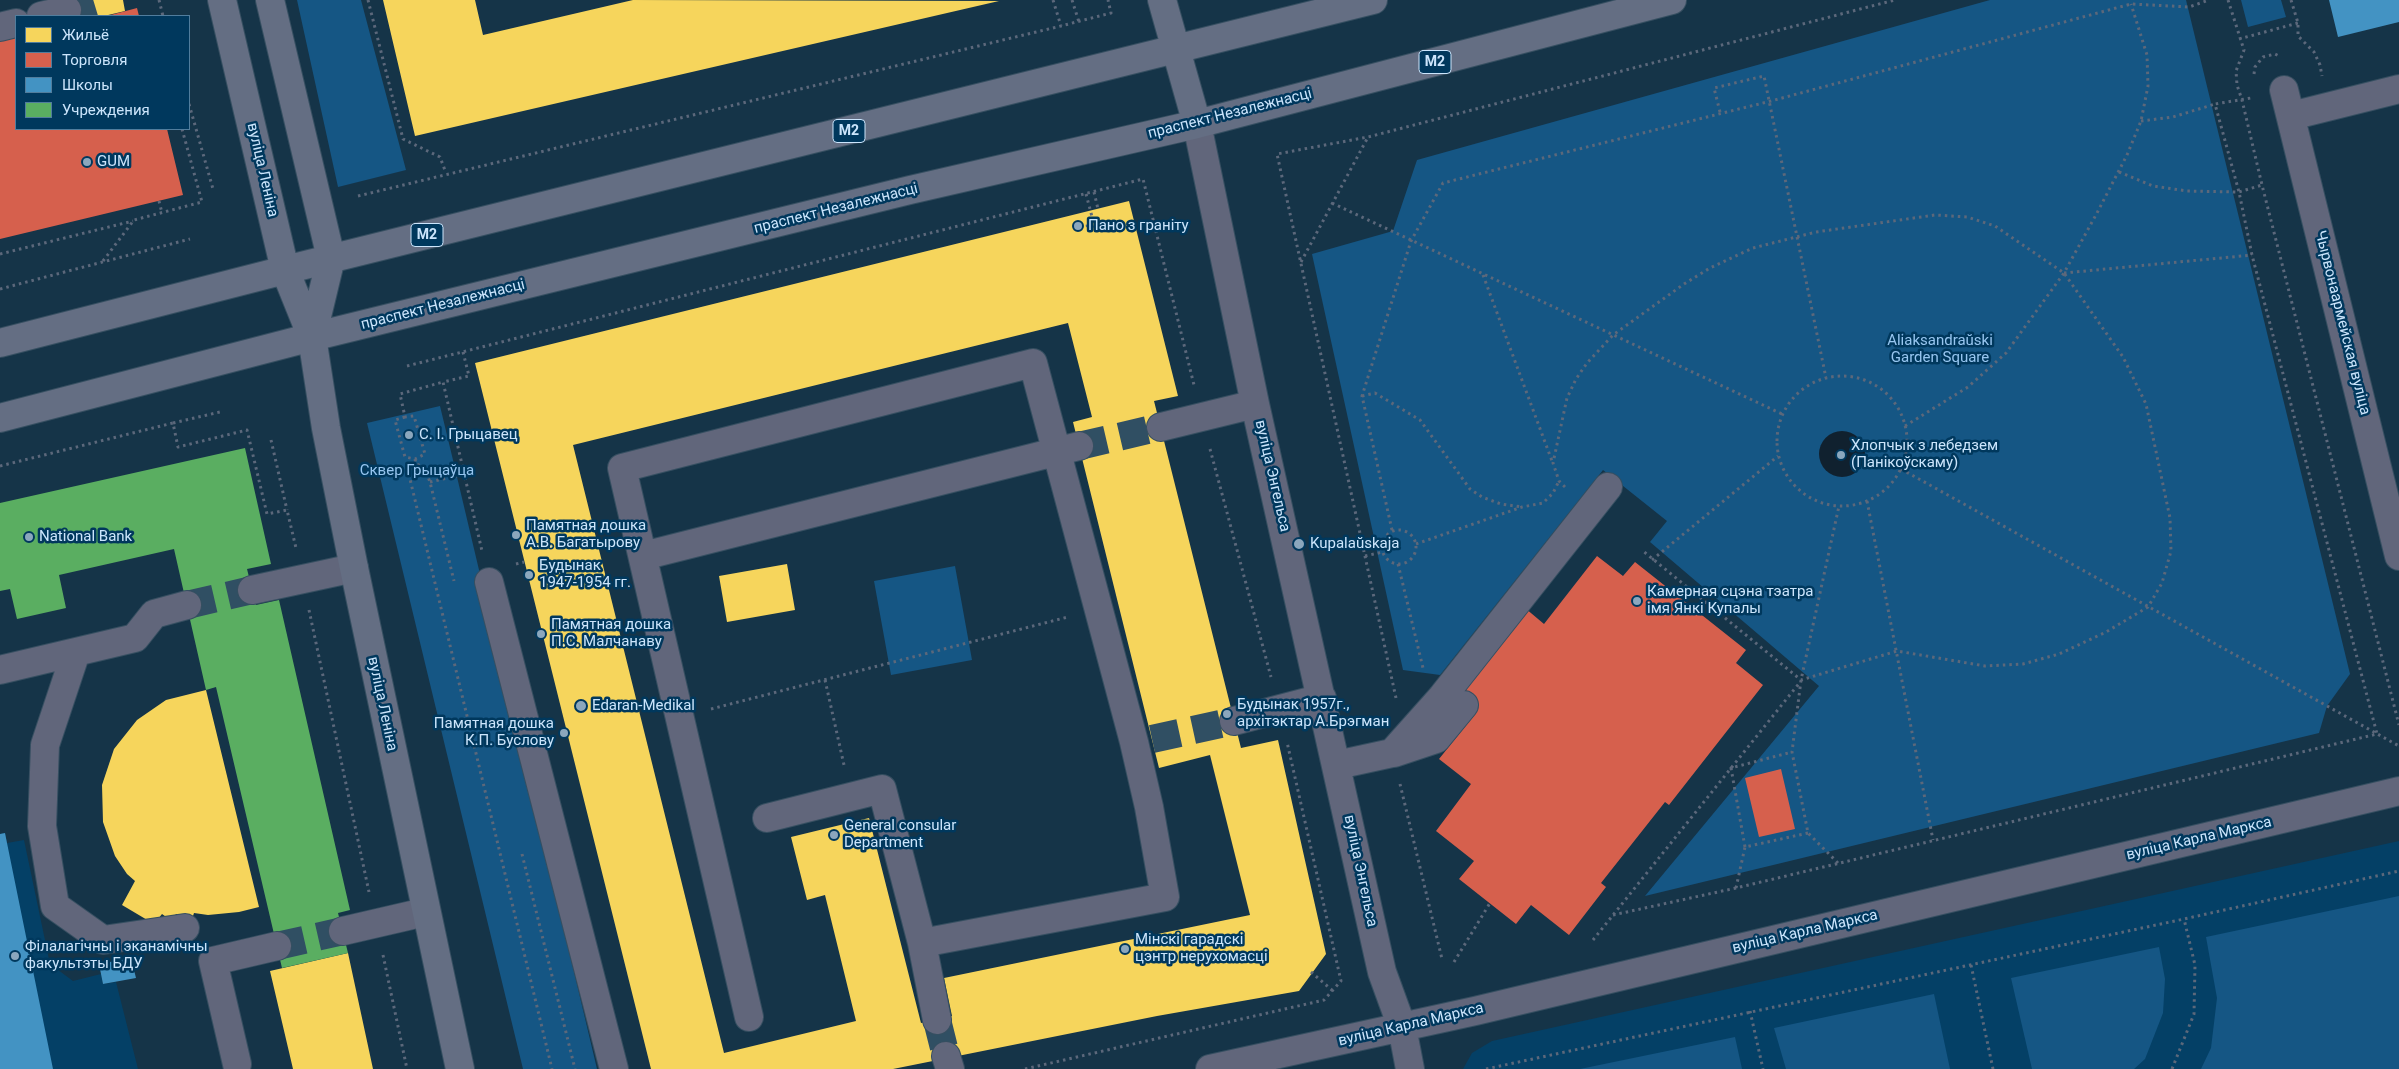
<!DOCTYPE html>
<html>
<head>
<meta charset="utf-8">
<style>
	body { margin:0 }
	#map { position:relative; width:2399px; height:1069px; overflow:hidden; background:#153448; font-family:Roboto,sans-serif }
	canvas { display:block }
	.legend { position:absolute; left:15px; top:15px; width:175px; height:115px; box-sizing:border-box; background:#00385d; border:1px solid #517d9d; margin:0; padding:6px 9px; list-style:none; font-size:15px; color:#cbe5fc }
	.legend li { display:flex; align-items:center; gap:10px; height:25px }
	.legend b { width:25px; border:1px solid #517d9d }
</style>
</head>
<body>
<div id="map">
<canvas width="2399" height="1069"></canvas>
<ul class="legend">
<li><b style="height:14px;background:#f6d55c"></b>Жильё</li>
<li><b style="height:14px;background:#d6604d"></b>Торговля</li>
<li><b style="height:14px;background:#4393c3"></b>Школы</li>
<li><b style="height:14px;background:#5aae61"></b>Учреждения</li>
</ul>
</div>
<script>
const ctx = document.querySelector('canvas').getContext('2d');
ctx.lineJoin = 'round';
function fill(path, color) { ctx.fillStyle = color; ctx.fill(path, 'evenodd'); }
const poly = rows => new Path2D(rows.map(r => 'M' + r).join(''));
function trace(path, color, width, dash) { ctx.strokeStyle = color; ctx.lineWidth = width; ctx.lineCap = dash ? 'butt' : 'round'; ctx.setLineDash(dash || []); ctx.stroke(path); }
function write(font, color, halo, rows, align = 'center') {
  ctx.font = font + ' Roboto,sans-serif'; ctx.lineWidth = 5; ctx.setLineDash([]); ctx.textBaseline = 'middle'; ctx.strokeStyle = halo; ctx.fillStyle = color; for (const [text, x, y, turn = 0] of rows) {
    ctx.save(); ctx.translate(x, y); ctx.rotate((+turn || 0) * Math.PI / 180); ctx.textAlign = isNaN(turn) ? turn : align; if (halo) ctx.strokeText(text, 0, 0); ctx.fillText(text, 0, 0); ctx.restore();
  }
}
fill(poly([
	[5,833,7,843,24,840,50,964,73,981,101,974,103,984,116,982,138,1069,0,1069,0,834],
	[2399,841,2399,1069,1463,1069,1472,1053,1492,1041]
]), '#044066');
fill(poly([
	[297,0,361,0,406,170,338,187],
	[1990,0,2186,0,2350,674,2327,706,2319,733,1645,896,1819,686,1650,542,1667,521,1603,470,1440,675,1403,670,1312,254,1393,231,1417,160],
	[2241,0,2281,0,2286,17,2248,27],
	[440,406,453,460,597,1069,523,1069,367,423],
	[955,566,972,660,891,675,874,581],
	[2399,896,2399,1069,2201,1069,2211,1048,2217,998,2206,937],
	[2159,947,2165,979,2163,1013,2145,1059,2134,1069,2032,1069,2011,978],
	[1934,994,1950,1069,1786,1069,1774,1028],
	[1735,1037,1742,1069,1580,1069]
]), '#155684');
fill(poly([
	'1819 454a23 23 0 1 1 46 0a23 23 0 1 1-46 0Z'
]), '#10212f');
fill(poly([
	[64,0,123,0,125,11,104,16,69,16],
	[383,0,475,0,483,35,633,0,999,1,415,136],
	[1129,201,1178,396,1154,401,1241,748,1278,740,1326,954,1299,991,1157,1016,893,1069,651,1069,475,363],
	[1068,323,1092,417,1073,422,1159,768,1210,755,1250,915,944,978,952,1016,921,1023,869,818,791,837,807,900,825,895,856,1021,724,1053,573,445],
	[787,564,795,610,727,622,719,576],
	[206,690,259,907,239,912,208,915,194,913,192,919,176,914,172,921,162,914,154,924,122,905,135,881,127,874,115,856,103,822,102,785,114,749,137,720,166,700],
	[348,953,373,1069,293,1069,270,971]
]), '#f6d55c');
fill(poly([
	[137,8,139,16,107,16],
	[16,37,16,129,167,129,183,195,0,239,0,41],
	[1597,556,1623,576,1635,562,1746,650,1736,663,1763,685,1669,805,1665,802,1601,883,1606,887,1569,935,1531,905,1516,924,1459,879,1474,861,1436,831,1471,784,1439,759,1476,713,1455,697,1525,608,1544,624],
	[1781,769,1795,829,1759,837,1745,778]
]), '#d6604d');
fill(poly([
	[2329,0,2399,0,2399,22,2338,37],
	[5,833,7,843,53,1069,0,1069,0,834],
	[131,958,136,978,103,984,99,964]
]), '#4393c3');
fill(poly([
	[245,448,271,564,247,569,256,605,279,600,350,910,338,913,348,953,282,968,216,687,206,690,174,549,59,575,66,608,17,619,10,589,0,591,0,503]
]), '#5aae61');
trace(poly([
	[67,10,100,0],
	[1079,446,1161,427],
	[187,605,252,590],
	[1152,739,1234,721],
	[277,946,343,931],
	[937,1020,946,1056]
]), '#304f63', 28, [28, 14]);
const minor = poly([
	[41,16,67,10],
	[0,27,16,23],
	[2284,90,2399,556],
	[2291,116,2399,89],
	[1197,124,1255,404,1382,972,1402,1027,1410,1069],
	[1161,427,1255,404],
	[643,556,1079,446],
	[489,582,614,1069],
	[252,590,354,568],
	[76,652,45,745,42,826,55,906,103,940,185,928],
	[0,670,135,638,154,614,187,605],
	[1234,721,1322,698],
	[1394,753,1436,739,1464,705],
	[1337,765,1392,753,1442,697,1608,487],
	[767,818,882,789,922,943],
	[343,931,425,912],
	[749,1017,622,468,1033,363,1134,742,1149,807,1165,897,922,943,937,1020],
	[946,1056,950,1069],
	[237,1064,213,961,277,946],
	[1210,1069,1475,1011,2399,791]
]);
const major = poly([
	[222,0,285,270,312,337,326,428,354,568,460,1069],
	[270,0,331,258,312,337],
	[1162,0,1197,124],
	[0,343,285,270,1373,0],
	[0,418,312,337,910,190,1197,124,1672,0]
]);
trace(minor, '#364f61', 30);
trace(major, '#364f61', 30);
trace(poly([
	[159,0,163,16],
	[368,0,403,139,440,157,446,173],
	[1053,0,1061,26],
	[1072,0,1079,22],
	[2228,0,2244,50,2236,71,2237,85,2242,100,2262,185,2399,725],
	[2291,0,2298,23,2298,36,2314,52,2320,65,2322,76],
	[2239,39,2298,23],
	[2254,74,2255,67,2263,57,2275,54,2281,57],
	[189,104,213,189],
	[1720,112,1714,88,1764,76,1826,378],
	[2141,121,2173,117,2215,104],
	[2119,172,2153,186,2187,191,2239,192,2262,185],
	[1094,192,1098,209],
	[1086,194,1095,228,1088,230,1087,224],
	[358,196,1061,26,1111,13,1108,0],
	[159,201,162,213],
	[1332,203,1782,414],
	[0,254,133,221],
	[103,261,134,220,202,202,182,129],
	[1301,262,1368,137],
	[2064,273,2252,255],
	[1483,275,1552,461],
	[0,289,190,239],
	[463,352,469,376,443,382,482,551],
	[407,366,1143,179,1194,385],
	'1777 441a65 65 0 1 1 130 0a65 65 0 1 1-130 0Z',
	[1362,396,1375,393,1420,420,1470,489,1482,497,1501,504,1522,507],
	[405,417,395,420,405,457,415,459,425,454,414,416,405,417,400,394,443,382],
	[173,423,220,412],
	[1905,426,1968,387,2006,353,2064,273,2097,213,2127,155,2141,121,2148,86,2147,55,2131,4],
	[271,440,287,510],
	[1210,449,1271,677],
	[415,459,416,464,424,467,430,482,454,581],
	[416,464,410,469,409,475,552,1069],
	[0,466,173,423,178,447,247,430,267,514,287,510,296,548],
	[1901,469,2399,746],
	[430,482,465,474],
	[1565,487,1559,481,1553,463,1567,398,1576,379,1587,363,1613,335,1684,284,1710,268,1753,248,1816,232,1935,215,1967,217,1995,226,2064,273,2123,357,2146,404,2170,518,2171,551,2162,583,2148,607,2106,632,2059,654,2023,664,1985,666,1897,651,1801,680,1643,551],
	[1867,501,1933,840],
	'1382 547a17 17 0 1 1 34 0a17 17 0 1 1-34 0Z',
	[1392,530,1362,396,1411,241,1443,183,1771,101,2131,4,2189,7,2209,0],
	[597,544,606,541],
	[1416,544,1522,507,1543,503,1553,493,1559,481],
	[1365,556,1383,552],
	[1652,560,1778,456],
	[516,564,524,562],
	[1398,564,1423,668],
	[309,610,369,892],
	[825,680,844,765],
	[1396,698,1277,154,1368,137,1895,0],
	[711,709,1068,617],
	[1400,784,1442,959],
	[1745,847,1731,768,1792,752],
	[522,854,575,1069],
	[1838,863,1808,833,1792,752,1801,680,1839,506],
	[1736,888,1745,847,1808,833],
	[1613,915,1736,888,2377,734,2252,255,2239,192,2215,104,2251,98],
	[1593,940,1801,681],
	[383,955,407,1069],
	[1454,962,1490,903],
	[1971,965,1993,1069],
	[1311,972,1333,991],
	[1750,1011,1763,1069],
	[1025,1069,1324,1000,1341,981,1287,742],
	[1486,1069,2184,919,2399,871],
	[2172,1069,2194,1014,2195,965,2184,919]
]), '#5c687b', 3, [2.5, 4]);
trace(minor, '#61667b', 28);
trace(major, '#646e83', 28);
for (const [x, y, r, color] of [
	[87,162,5,"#8ba7bd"],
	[1078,226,5,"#8ba7bd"],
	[409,435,5,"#8ba7bd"],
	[1841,455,5,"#8ba7bd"],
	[516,535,5,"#8ba7bd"],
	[29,537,5,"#8ba7bd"],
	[1299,544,6,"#8ba7bd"],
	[529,575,5,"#8ba7bd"],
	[1637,601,5,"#8ba7bd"],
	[541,634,5,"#8ba7bd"],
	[581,706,6,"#8ba7bd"],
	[1227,714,5,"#8ba7bd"],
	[564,733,5,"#8ba7bd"],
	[834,835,5,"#8ba7bd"],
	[1125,949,5,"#8ba7bd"],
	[15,956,5,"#8ba7bd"]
]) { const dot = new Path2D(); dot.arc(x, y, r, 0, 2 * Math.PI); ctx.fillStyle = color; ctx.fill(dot); trace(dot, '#00385d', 2); }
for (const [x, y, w] of [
	[1435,62,32],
	[849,131,32],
	[427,235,32]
]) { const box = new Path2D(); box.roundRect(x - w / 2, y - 11.5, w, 23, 4); ctx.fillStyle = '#00385d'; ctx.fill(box); trace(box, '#cbe5fc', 1); }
write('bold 14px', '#cbe5fc', null, [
	["М2",1435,62],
	["М2",849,131],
	["М2",427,235]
]);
write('15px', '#cbe5fc', '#00385d', [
	["праспект Незалежнасці",1230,114,-14],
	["вуліца Леніна",262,170,77],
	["праспект Незалежнасці",836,209,-14],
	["праспект Незалежнасці",443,305,-14],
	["Чырвонаармейская вуліца",2342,323,76],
	["вуліца Энгельса",1272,476,77],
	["вуліца Леніна",382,704,78],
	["вуліца Карла Маркса",2199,839,-13],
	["вуліца Энгельса",1360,871,78],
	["вуліца Карла Маркса",1805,932,-13],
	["вуліца Карла Маркса",1411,1025,-13]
]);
write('15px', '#cbe5fc', '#00385d', [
	["GUM",97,162],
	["Пано з граніту",1088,226],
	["С. І. Грыцавец",419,435],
	["Хлопчык з лебедзем",1851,446],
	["(Панікоўскаму)",1851,463],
	["Памятная дошка",526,526],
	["А.В. Багатырову",526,543],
	["National Bank",39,537],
	["Kupalaŭskaja",1310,544],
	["Будынак",539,566],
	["1947-1954 гг.",539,583],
	["Камерная сцэна тэатра",1647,592],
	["імя Янкі Купалы",1647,609],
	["Памятная дошка",551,625],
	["П.С. Малчанаву",551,642],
	["Будынак 1957г.,",1237,705],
	["архітэктар А.Брэгман",1237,722],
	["Edaran-Medikal",592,706],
	["Памятная дошка",554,724,"right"],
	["К.П. Буслову",554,741,"right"],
	["General consular",844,826],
	["Department",844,843],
	["Мінскі гарадскі",1135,940],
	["цэнтр нерухомасці",1135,957],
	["Філалагічны і эканамічны",25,947],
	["факультэты БДУ",25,964]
], 'left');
write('15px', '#97c6f0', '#00385d', [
	["Aliaksandraŭski",1940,341],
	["Garden Square",1940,358],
	["Сквер Грыцаўца",417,471]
]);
</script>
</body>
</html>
